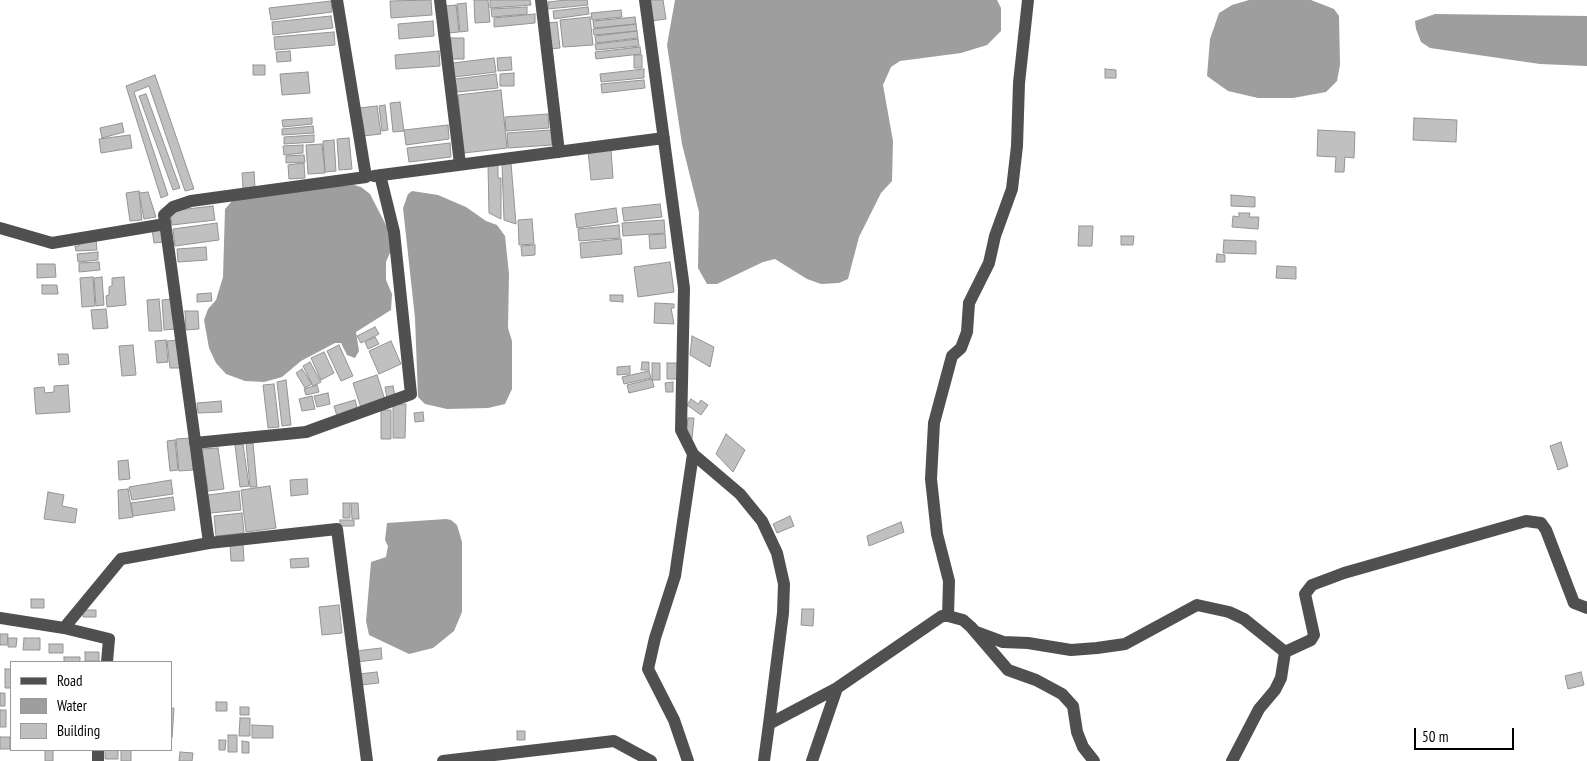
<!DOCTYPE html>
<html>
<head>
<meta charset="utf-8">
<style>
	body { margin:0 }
	#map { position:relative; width:1587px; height:761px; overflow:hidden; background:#fff; font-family:"PT Sans Narrow",sans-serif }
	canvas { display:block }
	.legend { position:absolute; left:10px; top:661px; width:162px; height:90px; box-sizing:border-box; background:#fff; border:1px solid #999; margin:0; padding:6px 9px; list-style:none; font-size:15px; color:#000 }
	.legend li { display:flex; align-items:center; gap:10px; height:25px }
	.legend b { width:25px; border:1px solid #999 }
	.scale { position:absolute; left:1414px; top:728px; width:100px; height:22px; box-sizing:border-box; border:2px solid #000; border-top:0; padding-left:6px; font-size:15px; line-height:18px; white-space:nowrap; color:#000; -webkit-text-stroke:4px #fff; paint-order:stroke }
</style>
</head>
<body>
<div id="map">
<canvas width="1587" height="761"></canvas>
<ul class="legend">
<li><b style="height:6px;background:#505050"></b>Road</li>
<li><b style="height:14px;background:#9e9e9e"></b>Water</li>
<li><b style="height:14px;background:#c0c0c0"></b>Building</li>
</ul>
<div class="scale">50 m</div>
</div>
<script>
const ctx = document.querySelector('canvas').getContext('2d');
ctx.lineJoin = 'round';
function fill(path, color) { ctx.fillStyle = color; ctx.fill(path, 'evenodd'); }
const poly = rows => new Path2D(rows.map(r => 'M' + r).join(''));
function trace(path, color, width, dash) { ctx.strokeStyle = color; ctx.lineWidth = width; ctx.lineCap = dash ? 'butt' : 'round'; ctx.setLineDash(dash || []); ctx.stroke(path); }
fill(poly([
	[675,0,997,0,1001,8,1001,31,987,45,961,53,900,61,891,67,883,85,893,141,892,181,881,193,859,237,848,279,839,283,821,284,807,279,775,259,763,262,717,284,707,284,698,268,699,212,682,144,667,45],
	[1249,0,1311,0,1334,9,1339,16,1340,65,1337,81,1326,92,1293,98,1258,98,1228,91,1207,76,1210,39,1219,13,1232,5],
	[1435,14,1587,16,1587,66,1540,64,1430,48,1421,42,1416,29,1415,21],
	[354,185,361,187,370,194,390,233,392,248,386,262,386,280,392,294,391,310,356,332,359,351,355,358,347,355,341,343,335,343,301,361,282,377,264,382,245,381,226,374,216,363,209,348,204,320,208,309,216,300,223,277,225,209,232,201,315,187],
	[412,191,438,195,466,207,486,221,497,225,505,236,509,274,508,328,512,341,512,389,505,404,488,408,447,409,425,404,418,397,415,318,403,208,408,194],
	[446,519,451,520,457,525,462,542,462,612,454,631,433,648,409,654,369,635,366,621,371,562,386,557,388,546,385,540,387,523]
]), '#9e9e9e');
const building = poly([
	[431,0,432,15,391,18,390,1,431,0],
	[474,0,488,0,490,22,475,23,474,0],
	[490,0,530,0,531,5,490,8,490,0],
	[566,0,587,0,588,5,548,9,548,2,566,0],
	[649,0,663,0,666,19,651,21,649,0],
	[331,1,332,12,271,20,269,8,331,1],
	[466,3,468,31,460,32,457,4,466,3],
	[456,5,459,32,448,33,445,6,456,5],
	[527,7,527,14,492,17,491,9,527,7],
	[588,7,589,14,554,19,553,11,588,7],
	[621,10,622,17,592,20,591,13,621,10],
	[535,14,535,23,494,27,494,18,535,14],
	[331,16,333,28,273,35,272,22,331,16],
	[590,17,593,45,563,47,560,20,590,17],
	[635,17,636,24,594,28,593,21,635,17],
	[433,21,434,36,399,39,398,24,433,21],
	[557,22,560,48,550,49,547,23,557,22],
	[636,24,637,31,594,35,593,29,636,24],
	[637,31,638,38,596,43,595,36,637,31],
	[334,32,335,45,275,50,274,37,334,32],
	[451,38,464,38,464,59,451,59,451,38],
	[638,39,639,46,596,50,595,44,638,39],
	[640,47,641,54,596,59,595,52,640,47],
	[290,51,291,61,277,62,276,52,290,51],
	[439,51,440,66,396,69,395,55,439,51],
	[634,55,642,55,642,68,634,68,634,55],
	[511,57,512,70,498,71,497,58,511,57],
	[494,58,496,72,454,77,453,63,494,58],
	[253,65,265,65,265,75,253,75,253,65],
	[644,69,644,78,601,82,600,74,644,69],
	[1105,69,1116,70,1116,78,1105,78,1105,69],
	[308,72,310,93,282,95,280,74,308,72],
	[514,73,514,86,500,86,500,74,514,73],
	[496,74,498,88,457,92,455,79,496,74],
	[155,75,194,189,185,191,149,86,134,92,168,195,161,198,126,86,155,75],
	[644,80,645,88,602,93,601,84,644,80],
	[501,90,507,148,464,153,458,95,501,90],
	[146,94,180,188,173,190,139,96,146,94],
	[400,102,404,131,393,132,390,103,400,102],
	[385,105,388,130,382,131,379,106,385,105],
	[377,106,381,134,363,136,359,108,377,106],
	[548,114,549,128,506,131,505,117,548,114],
	[312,118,312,124,283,127,282,120,312,118],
	[1414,118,1457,120,1456,142,1413,140,1414,118],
	[122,123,124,132,102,138,100,128,122,123],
	[448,125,449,139,406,145,404,130,448,125],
	[313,126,314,133,282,135,282,129,313,126],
	[551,130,552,145,508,148,507,133,551,130],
	[1318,130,1355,132,1354,158,1345,157,1344,172,1335,172,1336,157,1317,156,1318,130],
	[130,135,132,148,101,153,99,139,130,135],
	[314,135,314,142,284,144,284,137,314,135],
	[349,138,352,169,339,170,337,139,349,138],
	[334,140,336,171,325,172,323,141,334,140],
	[450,143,451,157,409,162,407,148,450,143],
	[322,144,325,173,308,174,306,145,322,144],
	[303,145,303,153,284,155,283,146,303,145],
	[611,150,613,178,591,180,588,151,611,150],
	[304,155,305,162,286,163,286,156,304,155],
	[304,163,305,178,289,179,288,165,304,163],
	[511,163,516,224,504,220,502,164,511,163],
	[488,164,498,164,498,178,501,178,501,219,489,213,488,164],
	[254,172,255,187,243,188,242,173,254,172],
	[139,191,142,220,130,221,126,193,139,191],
	[148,192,156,217,144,219,139,193,148,192],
	[1231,195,1255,197,1255,207,1231,206,1231,195],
	[660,204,662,217,624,221,622,208,660,204],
	[213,206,215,220,172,225,170,211,213,206],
	[616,208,618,222,577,228,575,214,616,208],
	[1239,213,1250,213,1249,217,1259,217,1258,229,1232,227,1233,216,1239,217,1239,213],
	[532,219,534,244,519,245,518,220,532,219],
	[664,220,665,233,623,236,622,223,664,220],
	[217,223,219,240,175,246,173,229,217,223],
	[619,225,620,238,579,241,578,229,619,225],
	[1079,226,1093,226,1092,246,1078,246,1079,226],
	[162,228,163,242,154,243,152,229,162,228],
	[665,234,666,248,650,249,649,235,665,234],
	[1121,236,1134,236,1133,245,1121,245,1121,236],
	[96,239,97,250,76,251,75,246,79,246,79,240,96,239],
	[621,239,622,254,581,258,580,243,621,239],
	[1224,240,1256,241,1256,254,1223,253,1224,240],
	[535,245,535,255,522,256,521,246,535,245],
	[206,247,207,260,178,262,177,249,206,247],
	[98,252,98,260,78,262,77,254,98,252],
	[1217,254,1225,255,1225,262,1216,262,1217,254],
	[99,262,100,270,79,272,79,263,99,262],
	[670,262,674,292,638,297,634,267,670,262],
	[37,264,55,264,56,277,37,278,37,264],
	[1277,266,1296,267,1296,279,1276,278,1277,266],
	[93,277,95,306,82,307,80,278,93,277],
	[102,277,104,305,96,306,94,278,102,277],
	[124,277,126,305,107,307,106,296,109,295,109,287,112,286,112,278,124,277],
	[42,285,57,285,58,294,42,294,42,285],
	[211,293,212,301,197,302,197,294,211,293],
	[610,295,623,295,623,302,610,301,610,295],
	[159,299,162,331,149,331,147,300,159,299],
	[173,299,175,329,164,330,162,300,173,299],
	[655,303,674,304,674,308,671,308,674,324,654,323,655,303],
	[106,309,108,328,93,329,91,310,106,309],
	[185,311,198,311,199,329,186,330,185,311],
	[375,327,379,334,361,343,357,336,375,327],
	[692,336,714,347,710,367,690,355,692,336],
	[375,337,379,344,368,349,365,342,375,337],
	[166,340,168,362,157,363,155,341,166,340],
	[178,340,180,368,170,368,167,341,178,340],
	[391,341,401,364,379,374,369,351,391,341],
	[133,345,136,375,122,376,119,346,133,345],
	[339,345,353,376,341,381,327,351,339,345],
	[324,352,334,373,321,380,311,358,324,352],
	[58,354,68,354,69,364,59,365,58,354],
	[310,362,321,382,313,386,303,366,310,362],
	[642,362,649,362,649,370,641,370,642,362],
	[652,363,660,363,660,380,652,380,652,363],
	[667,363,679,363,679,379,667,379,667,363],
	[630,366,630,374,617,375,617,367,630,366],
	[302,369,312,384,305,388,296,373,302,369],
	[649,371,651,378,624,384,622,377,649,371],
	[377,375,385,400,361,408,353,383,377,375],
	[652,379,654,387,629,393,627,385,652,379],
	[286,380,291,425,282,426,277,382,286,380],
	[673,382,673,392,666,392,665,383,673,382],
	[274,384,279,427,268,428,263,385,274,384],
	[68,385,70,412,36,414,34,388,44,387,45,393,54,392,54,386,68,385],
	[317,385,319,392,306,395,304,389,317,385],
	[393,386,395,396,387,398,385,387,393,386],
	[328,393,330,404,317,407,314,396,328,393],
	[312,396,315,409,302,411,299,399,312,396],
	[691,399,698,404,701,400,708,405,701,415,687,405,691,399],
	[355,400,358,410,337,416,334,406,355,400],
	[221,401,222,412,198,413,197,403,221,401],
	[393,404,406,404,405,438,393,438,393,404],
	[381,410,391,410,391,439,381,439,381,410],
	[423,412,424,421,415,422,414,413,423,412],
	[688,418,694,418,692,439,686,438,688,418],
	[726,434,745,450,733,472,716,454,726,434],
	[191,438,193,470,179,471,176,439,191,438],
	[175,440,178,470,170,471,167,441,175,440],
	[1561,442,1568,466,1558,470,1550,446,1561,442],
	[246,443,253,443,257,487,250,487,246,443],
	[243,444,249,486,240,487,235,445,243,444],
	[218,448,224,489,208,491,202,449,218,448],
	[128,460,130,479,119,480,118,461,128,460],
	[307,479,308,494,291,496,290,480,307,479],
	[171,480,173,494,132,500,129,487,171,480],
	[270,486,276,528,246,532,241,490,270,486],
	[128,489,133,517,119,519,118,490,128,489],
	[239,491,241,510,210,513,208,495,239,491],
	[48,492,64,495,62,506,77,509,75,523,44,519,48,492],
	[173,497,175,510,133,516,131,503,173,497],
	[343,503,350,503,350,518,343,518,343,503],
	[351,503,358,503,359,519,352,519,351,503],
	[242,513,244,533,216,536,214,516,242,513],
	[790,516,794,526,777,533,773,524,790,516],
	[340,520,354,520,354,526,340,526,340,520],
	[901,522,904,532,869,546,867,536,901,522],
	[230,544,243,544,244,561,231,561,230,544],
	[308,558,309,567,291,568,290,559,308,558],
	[31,599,44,599,44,608,31,608,31,599],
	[339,605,342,633,322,635,319,607,339,605],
	[802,609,814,609,813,626,801,625,802,609],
	[83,610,96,610,96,617,83,617,83,610],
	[0,634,8,634,7,645,0,645,0,634],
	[8,638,17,638,16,647,8,647,8,638],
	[24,638,40,638,40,650,23,650,24,638],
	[49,644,63,644,63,653,49,653,49,644],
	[381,648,382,659,357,662,356,651,381,648],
	[85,652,99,652,99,661,85,661,85,652],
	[64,657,80,657,80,662,64,662,64,657],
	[5,669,11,669,11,688,5,688,5,669],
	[377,672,379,683,361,685,359,674,377,672],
	[1581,672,1584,685,1568,689,1565,676,1581,672],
	[0,693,5,693,5,706,0,706,0,693],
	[216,702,227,702,227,711,216,711,216,702],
	[240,707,249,707,249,715,240,715,240,707],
	[171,708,174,708,172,738,171,738,171,708],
	[0,710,6,710,6,727,0,727,0,710],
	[240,718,250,718,250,736,239,736,240,718],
	[252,725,273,726,273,738,252,738,252,725],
	[517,731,525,731,525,740,517,740,517,731],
	[228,735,237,735,237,752,228,752,228,735],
	[0,737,10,737,10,749,0,749,0,737],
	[219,740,226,740,225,750,219,750,219,740],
	[242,741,249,742,249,753,242,753,242,741],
	[45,750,53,750,53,761,45,761,45,750],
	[105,750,118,750,118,759,105,759,105,750],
	[121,750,131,750,131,761,121,761,121,750],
	[180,752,193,753,192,761,179,761,180,752]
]);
fill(building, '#c0c0c0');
trace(building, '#949494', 1);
trace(poly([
	[337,0,366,177,191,201,173,207,164,215,209,543,337,529,367,761],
	[440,0,460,164],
	[541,0,559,152],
	[645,0,684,288,681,430,693,454,740,494,762,521,777,553,784,584,783,613,769,724],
	[374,176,664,138],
	[0,228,52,243,165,224],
	[195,443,306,432,411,394,394,232,380,175],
	[948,616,949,581,937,534,931,479,934,423,952,356,961,348,967,332,969,303,989,263,995,236,1012,189,1017,146,1019,83,1028,0],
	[0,618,64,628,121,559,209,543],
	[64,628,109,639,107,662],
	[976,632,1003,642,1028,643,1071,650,1097,648,1125,644,1197,605,1229,612,1244,619,1285,652],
	[98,761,98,750],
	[443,761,614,741,651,761],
	[688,761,674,720,648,669,655,638,675,576,693,454],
	[764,761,769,724,837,688,942,616,948,616,963,620,971,627,1008,670,1036,680,1062,694,1073,706,1077,732,1083,747,1094,761],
	[812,761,837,688],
	[1232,761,1259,709,1275,690,1281,678,1285,652,1311,640,1314,635,1305,594,1312,585,1344,573,1526,521,1541,523,1546,530,1574,603,1587,608]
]), '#505050', 12);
</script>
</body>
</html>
